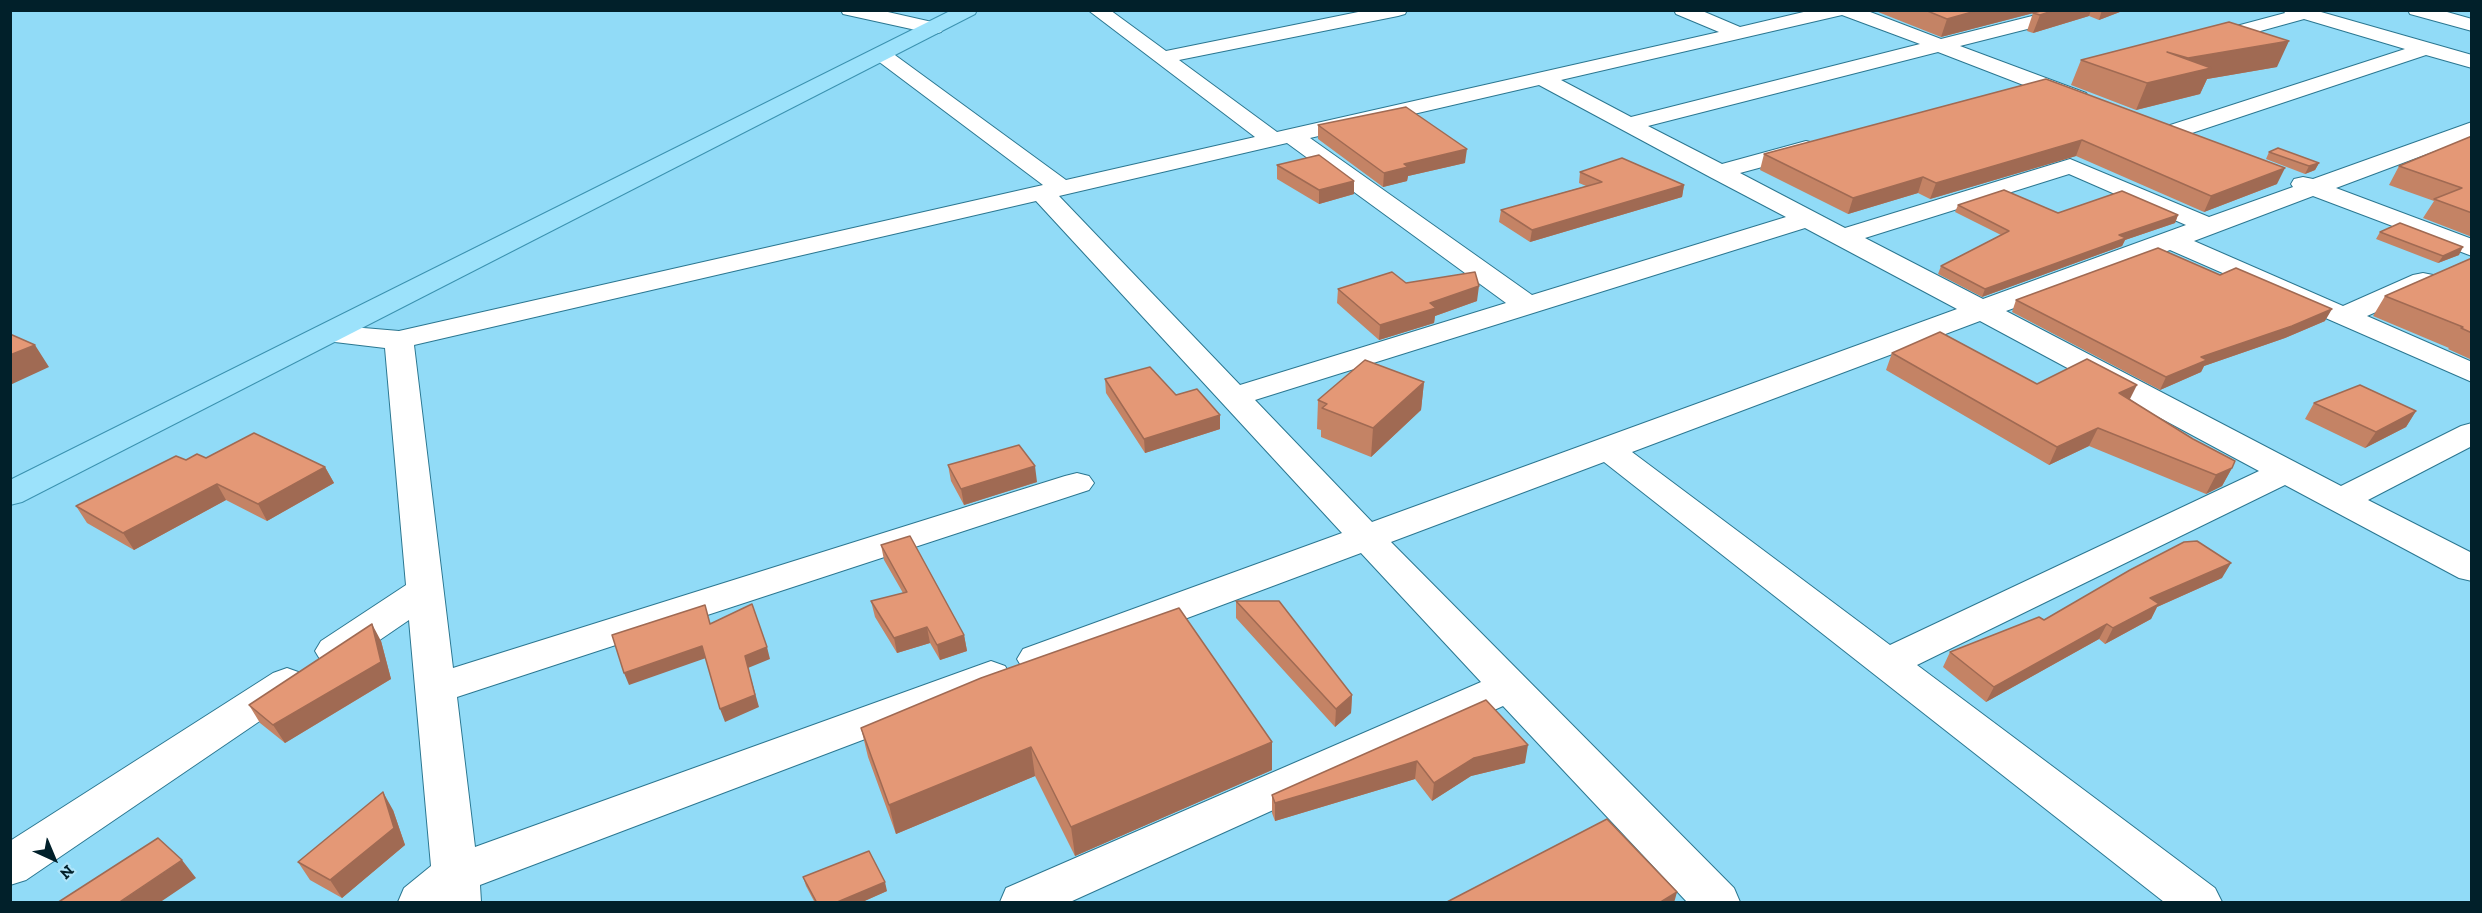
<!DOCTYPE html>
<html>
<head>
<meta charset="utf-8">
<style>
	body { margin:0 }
	#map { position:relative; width:2482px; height:913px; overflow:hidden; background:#91dbf7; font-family:"Zilla Slab",serif }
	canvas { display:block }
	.frame { position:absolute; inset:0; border:12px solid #01202a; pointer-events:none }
	.north { position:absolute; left:24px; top:829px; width:60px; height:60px; -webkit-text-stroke:4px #afe5fa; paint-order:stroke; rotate:136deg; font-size:16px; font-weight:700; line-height:24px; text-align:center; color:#01202a }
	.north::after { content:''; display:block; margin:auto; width:21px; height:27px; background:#01202a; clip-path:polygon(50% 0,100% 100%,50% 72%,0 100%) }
</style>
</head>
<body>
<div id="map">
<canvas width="2482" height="913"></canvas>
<div class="frame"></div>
<div class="north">N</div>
</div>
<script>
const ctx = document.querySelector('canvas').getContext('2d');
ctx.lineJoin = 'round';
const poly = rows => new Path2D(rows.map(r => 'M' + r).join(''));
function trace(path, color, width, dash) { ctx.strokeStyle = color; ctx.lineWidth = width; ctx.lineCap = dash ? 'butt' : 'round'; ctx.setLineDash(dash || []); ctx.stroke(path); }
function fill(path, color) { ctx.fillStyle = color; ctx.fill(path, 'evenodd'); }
const minor = poly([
	[841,10,879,10,941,24,944,28,941,32,934,34,843,14,841,10],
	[1088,10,1110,10,1166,51,1368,10,1407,10,1405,14,1398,16,1179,60,1277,132,1719,32,1676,14,1674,10,1700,10,1740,27,1812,10,1865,10,1941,39,2056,10,2089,10,2087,14,1960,46,2086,93,2089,98,2086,103,2078,104,2070,103,1938,52,1648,126,1722,164,1806,141,1814,143,1818,148,1814,153,1740,173,1845,228,2070,159,2209,217,2293,187,2291,184,2294,179,2303,177,2313,179,2472,122,2472,137,2336,188,2472,239,2472,256,2313,196,2194,241,2343,306,2413,275,2423,273,2433,275,2437,281,2433,287,2367,316,2472,362,2472,382,2170,250,2006,311,2341,486,2461,426,2472,423,2472,446,2368,500,2472,553,2472,581,2459,578,2285,485,1917,665,2215,888,2222,902,2164,902,1604,462,1391,542,1734,888,1740,902,1687,902,1503,706,1070,902,1000,902,1006,888,1481,682,1361,553,1051,669,1037,673,1023,669,1017,659,1023,649,1342,533,1036,201,414,345,453,668,1065,476,1077,473,1089,476,1094,483,1089,490,457,697,475,847,977,666,991,661,1005,666,1011,676,1005,686,480,885,481,902,398,902,404,888,431,866,409,620,349,661,335,665,321,661,315,651,321,641,406,585,385,348,318,340,313,334,318,328,328,325,399,331,1043,185,874,58,871,54,874,50,881,48,888,50,1066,180,1255,137,1088,10],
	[1842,15,1920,44,1631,117,1561,80,1842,15],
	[1539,85,1710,177,1786,217,1532,295,1310,138,1539,85],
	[1287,143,1506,303,1240,385,1059,196,1287,143],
	[2069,174,2186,225,1983,299,1865,238,2069,174],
	[1805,228,1957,309,1372,522,1255,400,1805,228],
	[1980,321,2259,471,1890,645,1632,452,1980,321],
	[2283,10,2314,10,2472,55,2472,68,2426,55,2177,138,2169,140,2161,138,2158,133,2161,128,2405,49,2304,19,2206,46,2199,44,2196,40,2199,36,2285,13,2283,10],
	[2408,10,2440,10,2472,19,2472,31,2410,14,2408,10],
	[287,668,301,673,307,683,301,693,26,880,10,885,10,841,273,673,287,668]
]);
const primary = poly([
	[952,10,977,10,975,14,22,502,10,505,10,480,952,10]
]);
trace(minor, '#2b7791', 2);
trace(primary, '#3b92b0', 2);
fill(minor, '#fff');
fill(primary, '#9ce2fb');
fill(poly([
	[1873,10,2045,10,1941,37],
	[2045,10,2125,10,2099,20,2089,16,2033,33,2027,31,2033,13],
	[2229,22,2277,67,2207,79,2200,94,2136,110,2071,85,2081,60],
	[2046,79,2277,184,2204,212,2076,156,1930,199,1918,193,1848,214,1760,170,1764,154],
	[1318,125,1465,163,1408,176,1407,181,1383,187,1318,139],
	[2472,136,2472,237,2423,218,2434,201,2389,185,2399,166],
	[2269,152,2319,163,2315,170,2305,174,2266,159],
	[1277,165,1354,181,1354,194,1319,204,1277,179],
	[1580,172,1684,185,1682,197,1530,242,1499,222,1501,210,1586,186,1579,183],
	[1958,205,2058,213,2178,215,2175,223,2125,240,2122,246,1982,297,1938,274,1941,266,2001,235,1955,212],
	[2380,232,2459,255,2438,263,2376,239],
	[2472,258,2472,360,2448,349,2449,348,2373,316,2385,296],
	[2220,275,2325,321,2285,338,2204,366,2201,372,2160,390,2012,312,2016,300],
	[1406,283,1477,301,1435,316,1434,323,1379,340,1337,303,1338,289],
	[1892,353,2037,384,2130,399,2232,468,2222,486,2206,494,2089,446,2049,465,1886,370],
	[1105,379,1176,395,1220,415,1220,429,1145,453,1106,393],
	[1424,382,1421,410,1371,457,1321,437,1321,430,1317,429,1318,400],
	[2314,403,2416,411,2406,427,2365,448,2305,419],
	[206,458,325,467,334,483,267,521,226,500,134,550,87,523,76,506,186,460],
	[948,465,1037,482,964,505,951,481],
	[881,545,964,635,967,651,940,660,930,643,897,653,875,617,871,601,903,593,884,560],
	[2222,578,2157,607,2151,619,2105,644,2099,639,1986,702,1943,667,1950,652,2044,620],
	[1236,601,1352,695,1351,713,1335,727,1236,618],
	[381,641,391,679,285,743,260,723,249,705],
	[1486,700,1525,763,1471,776,1432,801,1415,779,1275,821,1272,813,1272,795],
	[861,728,1272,770,1075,856,1035,776,896,834,868,757],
	[393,810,405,845,342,898,310,880,298,862],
	[803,877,887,891,860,903,815,903,806,886]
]), '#c48365');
fill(poly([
	[1979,10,2045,10,1941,37,1947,19],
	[2055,10,2091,10,2089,16,2033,33,2040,15],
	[2102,10,2125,10,2099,20],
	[2289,41,2277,67,2207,79,2200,94,2136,110,2147,83,2180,75,2188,58],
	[2082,140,2076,156,1930,199,1936,183],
	[1467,149,1465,163,1408,176,1407,181,1383,187,1384,173,1404,164],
	[2319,163,2315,170,2305,174,2309,166],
	[2285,168,2277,184,2204,212,2211,196],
	[1923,177,1918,193,1848,214,1853,198],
	[1354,181,1354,194,1319,204,1319,190],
	[1684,185,1682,197,1530,242,1532,230],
	[2178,215,2175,223,2125,240,2122,246,1982,297,1985,289,2119,235],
	[2463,247,2459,255,2438,263,2443,256],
	[1479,286,1477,301,1435,316,1434,323,1379,340,1380,325,1430,303],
	[2332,309,2325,321,2285,338,2204,366,2201,372,2160,390,2166,377,2201,357],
	[35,345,49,367,10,385,10,355],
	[1424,382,1421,410,1371,457,1373,428],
	[2137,385,2128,403,2119,393],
	[2416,411,2406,427,2365,448,2376,432],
	[1220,415,1220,429,1145,453,1144,439],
	[2098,428,2089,446,2049,465,2057,447],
	[1035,466,1037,482,964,505,961,489],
	[325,467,334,483,267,521,258,504],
	[2232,468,2222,486,2206,494,2216,475],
	[217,484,226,500,134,550,123,533],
	[2231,563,2222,578,2157,607,2151,619,2105,644,2113,628,2150,598],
	[372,624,381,641,391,679,285,743,273,725],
	[2107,624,2099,639,1986,702,1994,687],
	[927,627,930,643,897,653,894,638],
	[964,635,967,651,940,660,937,645],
	[702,646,706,658,629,685,624,673],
	[767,647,770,659,748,668,759,707,725,722,720,709,745,656],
	[1352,695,1351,713,1335,727,1336,709],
	[1272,742,1272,770,1075,856,1071,827],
	[1528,745,1525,763,1471,776,1432,801,1434,783,1474,758],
	[1031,747,1035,776,896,834,889,805],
	[1417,761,1415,779,1275,821,1275,803],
	[383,792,393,810,405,845,342,898,330,880],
	[182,860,196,878,159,903,118,903],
	[885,882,887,891,860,903,835,903],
	[1677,892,1674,903,1659,903]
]), '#a06a53');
const building = poly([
	[1925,10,1979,10,1947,19,1925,10],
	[2045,10,2055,10,2040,15,2033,13,2045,10],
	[2229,22,2289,41,2188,58,2167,52,2211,68,2147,83,2081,60,2229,22],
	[2046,79,2285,168,2211,196,2082,140,1936,183,1923,177,1853,198,1764,154,2046,79],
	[1406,107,1467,149,1404,164,1408,167,1384,173,1318,125,1406,107],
	[2472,136,2472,213,2434,199,2462,188,2399,166,2472,136],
	[2278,148,2319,163,2309,166,2269,152,2278,148],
	[1319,155,1354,181,1319,190,1277,165,1319,155],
	[1622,158,1684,185,1532,230,1501,210,1602,182,1580,172,1622,158],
	[2004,190,2058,213,2122,191,2178,215,2119,235,2126,238,1985,289,1941,266,2009,231,1958,205,2004,190],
	[2400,223,2463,247,2443,256,2380,232,2400,223],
	[2158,248,2220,275,2236,268,2332,309,2292,326,2201,357,2207,360,2166,377,2016,300,2158,248],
	[2472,258,2472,333,2461,328,2463,327,2385,296,2472,258],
	[1392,272,1406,283,1475,272,1479,286,1430,303,1436,308,1380,325,1338,289,1392,272],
	[1940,332,2037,384,2087,359,2137,385,2119,393,2193,439,2235,461,2232,468,2216,475,2098,428,2057,447,1892,353,1940,332],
	[10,334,35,345,10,355,10,334],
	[1365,360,1424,382,1373,428,1322,408,1327,404,1318,400,1365,360],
	[1150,367,1176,395,1197,389,1220,415,1144,439,1105,379,1150,367],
	[2360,385,2416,411,2376,432,2314,403,2360,385],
	[254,433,325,467,258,504,217,484,123,533,76,506,176,456,186,460,197,454,206,458,254,433],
	[1019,445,1035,466,961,489,948,465,1019,445],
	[910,536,964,635,937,645,927,627,894,638,871,601,907,592,881,545,910,536],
	[2197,541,2231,563,2150,598,2159,604,2113,628,2107,624,1994,687,1950,652,2039,617,2044,620,2130,570,2184,542,2197,541],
	[1236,601,1279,601,1352,695,1336,709,1236,601],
	[752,604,767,647,745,656,755,695,720,709,702,646,624,673,612,635,705,605,710,624,752,604],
	[1179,608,1272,742,1071,827,1031,747,889,805,861,728,981,678,1179,608],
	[372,624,381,662,273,725,249,705,372,624],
	[1486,700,1528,745,1474,758,1434,783,1417,761,1275,803,1272,795,1486,700],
	[383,792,394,828,330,880,298,862,383,792],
	[1607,819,1677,892,1659,903,1445,903,1607,819],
	[158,838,182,860,118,903,57,903,158,838],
	[869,851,885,882,835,903,817,903,803,877,869,851]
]);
fill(building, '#e49876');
trace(building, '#a06a53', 1.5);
</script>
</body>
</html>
